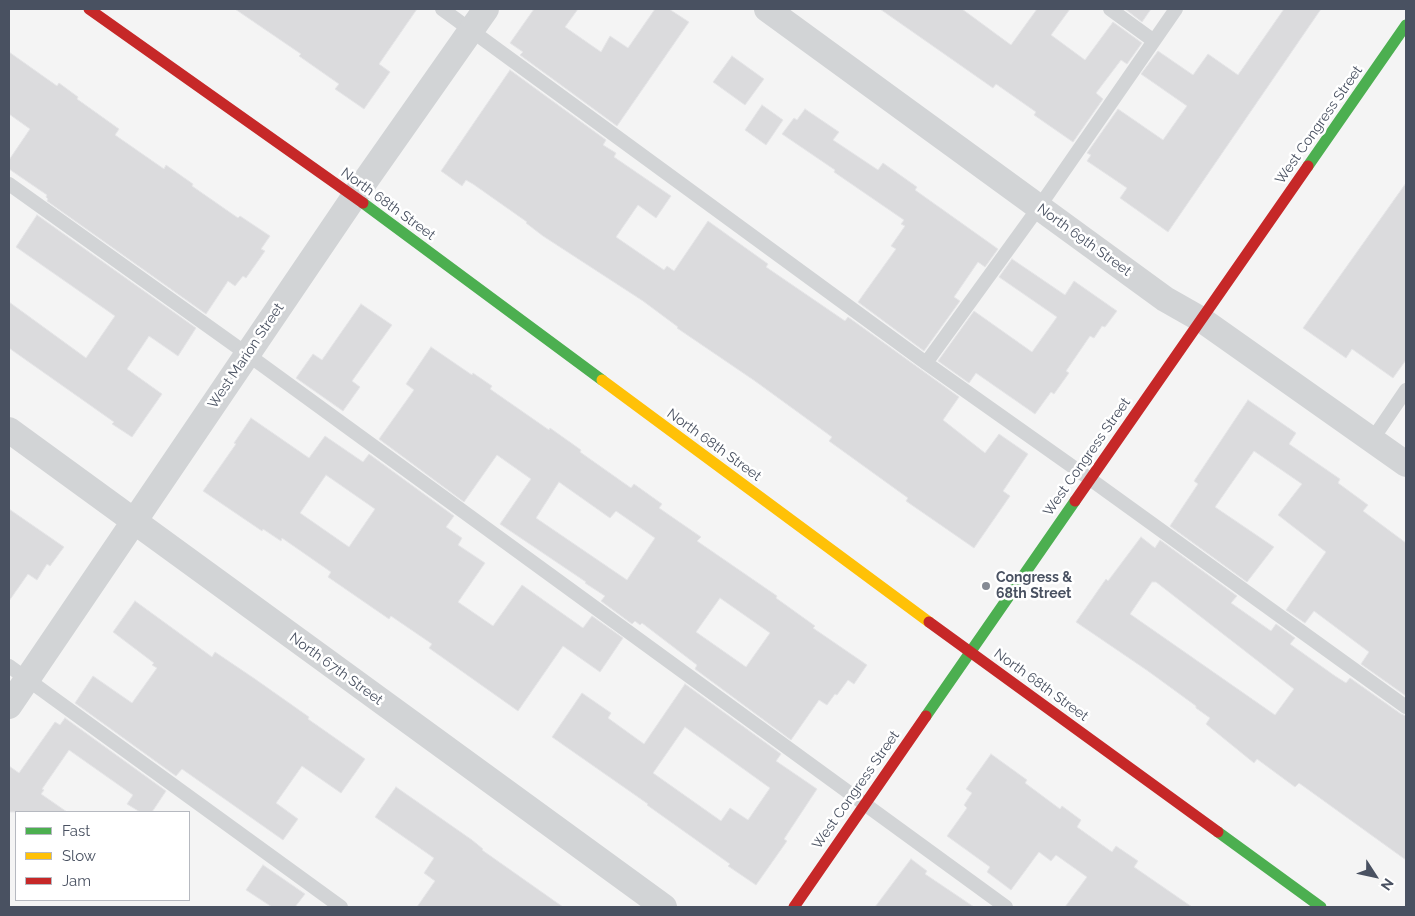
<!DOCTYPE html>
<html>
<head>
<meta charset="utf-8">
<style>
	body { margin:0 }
	#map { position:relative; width:1415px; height:916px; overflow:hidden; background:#f4f4f4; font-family:Raleway,sans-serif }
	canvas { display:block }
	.frame { position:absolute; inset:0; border:10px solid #495161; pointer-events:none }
	.legend { position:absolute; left:15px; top:811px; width:175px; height:90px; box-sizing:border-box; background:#fff; border:1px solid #b6b9c0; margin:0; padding:6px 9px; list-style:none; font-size:15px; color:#495161 }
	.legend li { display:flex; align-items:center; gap:10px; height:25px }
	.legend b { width:25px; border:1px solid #b6b9c0 }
	.north { position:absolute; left:1350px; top:851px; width:50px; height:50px; -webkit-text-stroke:4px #fff; paint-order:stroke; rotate:125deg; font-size:14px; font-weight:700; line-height:20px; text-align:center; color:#495161 }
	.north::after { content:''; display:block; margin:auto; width:18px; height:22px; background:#495161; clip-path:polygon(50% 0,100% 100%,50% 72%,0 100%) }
</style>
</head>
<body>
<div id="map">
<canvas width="1415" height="916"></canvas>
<div class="frame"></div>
<ul class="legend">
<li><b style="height:6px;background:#4caf50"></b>Fast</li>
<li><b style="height:6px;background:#ffc107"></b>Slow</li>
<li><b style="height:6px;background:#c62828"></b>Jam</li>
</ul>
<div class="north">N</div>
</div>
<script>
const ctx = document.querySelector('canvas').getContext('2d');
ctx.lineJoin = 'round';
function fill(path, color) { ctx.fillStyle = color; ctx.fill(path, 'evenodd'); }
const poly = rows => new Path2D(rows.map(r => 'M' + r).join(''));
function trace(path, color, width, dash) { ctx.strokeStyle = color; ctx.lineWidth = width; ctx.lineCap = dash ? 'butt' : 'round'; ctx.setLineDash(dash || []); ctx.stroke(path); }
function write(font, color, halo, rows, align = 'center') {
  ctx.font = font + ' Raleway,sans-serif'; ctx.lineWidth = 5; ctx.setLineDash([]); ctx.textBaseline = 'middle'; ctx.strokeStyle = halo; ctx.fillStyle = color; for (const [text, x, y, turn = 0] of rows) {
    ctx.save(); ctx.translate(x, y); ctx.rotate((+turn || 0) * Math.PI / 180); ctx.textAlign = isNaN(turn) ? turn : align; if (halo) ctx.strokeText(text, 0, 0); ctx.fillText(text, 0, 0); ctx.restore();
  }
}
const building = poly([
	[235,9,417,9,379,64,390,72,364,109,335,89,339,84,299,56,301,54,235,9],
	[534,9,578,9,565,27,601,52,610,36,628,48,655,9,669,9,689,22,617,126,520,55,523,52,510,43,534,9],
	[880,9,962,9,1011,45,1037,9,1070,9,1051,35,1085,60,1113,22,1142,43,1127,64,1121,60,1096,93,1103,99,1073,142,1034,115,1036,112,996,84,993,88,880,9],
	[1125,9,1151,9,1142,22,1125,9],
	[1284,9,1321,9,1168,232,1120,198,1127,188,1087,161,1091,155,1087,153,1118,109,1163,140,1187,106,1141,74,1158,51,1193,75,1208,54,1238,75,1284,9],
	[9,52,57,86,59,83,78,97,77,99,119,129,115,135,164,169,166,165,193,184,192,186,238,218,240,216,270,236,261,249,265,251,246,278,243,276,235,286,228,281,206,314,47,201,48,199,46,197,47,195,9,169,9,160,30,129,9,114,9,52],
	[732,56,764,79,745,105,713,82,732,56],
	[510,70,606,140,603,145,616,153,614,157,671,196,656,218,638,205,616,237,664,270,667,266,674,271,708,221,768,264,766,267,845,321,848,317,959,397,943,420,985,453,999,434,1028,454,1003,491,1010,496,974,548,906,501,908,498,829,441,832,437,755,381,677,328,678,327,643,301,543,236,526,223,527,222,473,184,466,180,462,186,441,171,510,70],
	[762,105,783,120,766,145,745,130,762,105],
	[805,109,839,132,833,140,878,170,883,163,917,187,915,190,998,249,985,267,978,262,954,297,960,301,924,351,858,302,896,249,891,246,905,226,901,224,904,220,834,172,835,170,782,134,794,118,797,120,805,109],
	[1406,183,1406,360,1393,378,1352,349,1346,358,1303,328,1406,183],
	[37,215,196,328,178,356,149,336,127,369,162,394,132,437,112,424,114,422,9,348,9,302,86,358,115,316,16,247,37,215],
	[1012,259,1065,295,1074,281,1117,311,1105,327,1102,326,1094,338,1090,336,1066,371,1069,373,1054,394,1051,392,1035,414,976,373,969,383,938,361,974,311,1032,352,1057,317,999,277,1012,259],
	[361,304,392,325,352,381,360,387,343,411,296,378,313,354,322,360,361,304],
	[431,347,472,375,473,373,492,386,490,389,549,430,550,428,581,450,580,452,631,488,634,484,662,504,659,508,701,537,697,541,777,596,776,598,815,626,813,628,867,665,854,684,848,680,837,695,835,694,827,705,819,700,791,740,695,669,697,665,642,623,640,625,635,621,632,624,601,601,605,596,585,583,586,582,500,524,531,479,497,455,464,502,379,439,414,390,406,384,431,347],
	[559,482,610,518,616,511,655,538,627,580,536,518,559,482],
	[720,598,770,633,746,667,696,632,720,598],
	[1248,400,1296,433,1289,444,1340,479,1338,483,1368,505,1363,511,1406,543,1406,696,1361,664,1369,652,1314,611,1305,623,1286,610,1326,552,1278,515,1302,484,1254,451,1215,507,1274,547,1247,582,1170,526,1198,484,1194,481,1248,400],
	[251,418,309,458,325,436,363,462,369,454,454,516,446,527,462,538,458,545,485,563,458,602,493,626,522,585,583,628,592,616,623,638,600,672,563,646,518,711,429,648,432,644,391,616,389,619,328,577,331,572,282,538,281,541,263,529,262,531,203,491,236,444,234,443,251,418],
	[326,475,375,509,349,547,300,513,326,475],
	[9,509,64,547,50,566,47,564,37,580,28,574,9,601,9,509],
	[1141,537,1155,548,1160,540,1237,596,1231,603,1271,631,1276,624,1295,638,1290,644,1335,676,1346,683,1350,678,1401,714,1406,716,1406,860,1299,783,1295,787,1257,759,1254,763,1206,724,1210,718,1196,708,1196,706,1148,671,1076,622,1106,579,1108,581,1141,537],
	[1152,582,1156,582,1294,689,1275,715,1130,614,1152,582],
	[135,601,212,657,215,652,255,679,309,717,308,719,365,759,341,793,302,766,276,803,298,819,283,840,182,769,176,776,75,703,93,676,132,703,157,668,152,665,154,663,113,632,135,601],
	[685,684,781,754,776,761,817,789,784,839,787,841,756,885,728,866,730,864,647,805,648,804,552,737,582,693,611,713,608,718,644,744,685,684],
	[685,727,770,788,748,820,730,808,721,821,653,773,685,727],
	[65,718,166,791,152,812,140,812,127,804,133,795,69,750,42,789,44,790,41,794,67,812,9,812,9,766,19,773,55,722,60,725,65,718],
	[991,754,1027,780,1025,783,1060,809,1062,806,1081,820,1077,827,1112,852,1116,846,1138,861,1134,867,1192,907,1065,907,1087,877,1056,855,1051,861,1039,852,1011,890,987,872,990,867,947,836,967,808,964,805,972,793,966,789,991,754],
	[396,787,472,840,483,849,482,850,563,907,417,907,435,881,424,873,434,858,375,817,396,787],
	[911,859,927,871,925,874,974,907,875,907,911,859],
	[263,865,305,894,295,907,272,907,246,890,263,865]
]);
fill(building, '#dbdbdd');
trace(building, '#e5e5e7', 1);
trace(poly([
	[442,9,926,363,1090,479,1406,707],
	[1110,9,1154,41],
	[9,184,247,354,1006,907],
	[926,363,1039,207,1176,9],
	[1372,440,1406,390],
	[9,666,341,907]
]), '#d2d4d6', 14);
trace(poly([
	[767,9,1165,299,1202,320,1406,464],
	[9,430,664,907],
	[9,706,354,197,486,9]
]), '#d2d4d6', 26);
trace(poly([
	[1308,166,1406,25],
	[363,203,602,380],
	[926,716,1075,501],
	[1218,832,1321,907]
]), '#4caf50', 11);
trace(poly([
	[602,380,929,622]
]), '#ffc107', 11);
trace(poly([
	[89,9,363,203],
	[1075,501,1308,166],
	[929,622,1218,832],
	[794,907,926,716]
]), '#c62828', 11);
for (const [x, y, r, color] of [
	[986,586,5,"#858a94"]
]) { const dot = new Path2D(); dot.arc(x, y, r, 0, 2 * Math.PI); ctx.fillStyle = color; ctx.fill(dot); trace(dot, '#fff', 2); }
write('14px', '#495161', '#fff', [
	["West Congress Street",1319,125,-55],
	["North 68th Street",388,204,36],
	["North 69th Street",1084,240,36],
	["West Marion Street",246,356,-56],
	["North 68th Street",714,445,36],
	["West Congress Street",1087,457,-55],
	["North 67th Street",336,669,36],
	["North 68th Street",1041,685,36],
	["West Congress Street",856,790,-55]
]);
write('bold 14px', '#495161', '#fff', [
	["Congress &",996,578],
	["68th Street",996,594]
], 'left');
</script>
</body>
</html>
